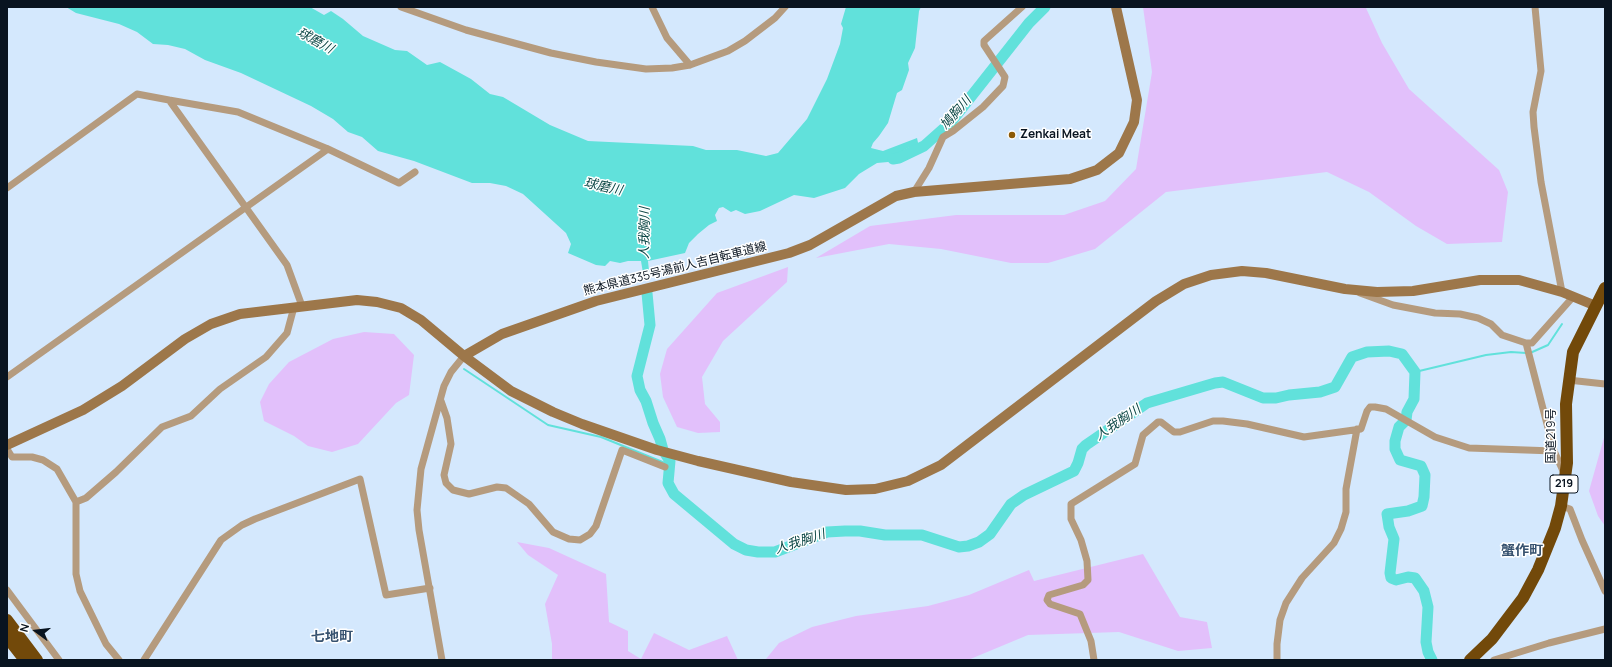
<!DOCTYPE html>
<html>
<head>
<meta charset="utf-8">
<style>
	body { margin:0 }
	#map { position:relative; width:1612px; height:667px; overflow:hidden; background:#d4e8fd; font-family:Manrope,sans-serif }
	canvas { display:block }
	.frame { position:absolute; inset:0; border:8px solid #091420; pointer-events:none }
	.north { position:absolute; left:16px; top:611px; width:40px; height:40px; -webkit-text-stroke:3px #fff; paint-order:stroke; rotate:285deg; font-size:11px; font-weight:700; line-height:16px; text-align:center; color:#091420 }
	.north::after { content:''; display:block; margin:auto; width:14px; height:18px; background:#091420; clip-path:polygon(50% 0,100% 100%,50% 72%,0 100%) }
</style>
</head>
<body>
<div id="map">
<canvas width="1612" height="667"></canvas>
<div class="frame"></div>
<div class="north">N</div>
</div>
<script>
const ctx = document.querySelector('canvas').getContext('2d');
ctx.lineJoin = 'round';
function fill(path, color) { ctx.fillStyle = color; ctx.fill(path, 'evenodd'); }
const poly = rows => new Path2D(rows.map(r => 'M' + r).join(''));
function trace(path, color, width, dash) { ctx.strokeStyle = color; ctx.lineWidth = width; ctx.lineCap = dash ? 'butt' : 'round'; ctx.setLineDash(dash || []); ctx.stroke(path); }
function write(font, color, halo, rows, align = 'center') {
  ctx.font = font + ' Manrope,"Noto Sans JP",sans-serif'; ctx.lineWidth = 3; ctx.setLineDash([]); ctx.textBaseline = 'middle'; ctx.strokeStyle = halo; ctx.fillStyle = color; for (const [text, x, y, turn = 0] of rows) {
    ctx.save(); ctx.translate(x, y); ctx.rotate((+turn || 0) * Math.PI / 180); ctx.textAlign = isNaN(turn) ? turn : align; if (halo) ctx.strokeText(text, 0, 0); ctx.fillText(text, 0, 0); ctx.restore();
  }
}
fill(poly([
	[1143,7,1366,8,1382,43,1409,89,1499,170,1508,192,1502,242,1447,244,1416,226,1369,192,1327,172,1166,192,1095,249,1048,263,1011,263,941,249,889,244,816,258,870,226,956,215,1064,215,1105,201,1136,169,1152,72],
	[788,267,787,282,723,341,702,377,705,404,720,422,720,432,698,433,677,427,663,397,660,374,667,349,717,293],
	[364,332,394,334,414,355,409,395,396,403,358,444,332,452,308,446,294,436,264,421,260,402,269,384,289,362,333,339],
	[1605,434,1605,526,1598,516,1589,491],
	[517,542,549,548,606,574,609,622,628,631,628,651,641,659,654,633,689,650,727,636,738,660,552,660,552,644,545,604,558,575,528,555],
	[1143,554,1180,617,1207,622,1212,648,1178,651,1119,632,1028,635,968,660,766,659,779,643,812,627,856,616,928,606,969,595,1029,570,1034,581]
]), '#e2c0fb');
fill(poly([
	[66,7,310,7,324,15,331,11,343,19,363,36,395,50,407,51,427,65,440,62,471,79,490,94,503,97,550,125,588,141,693,146,706,150,737,150,766,156,778,153,807,119,827,79,840,44,843,28,841,24,846,7,921,7,919,11,915,48,908,63,909,70,902,90,897,93,888,123,879,136,873,143,871,148,883,151,917,138,920,152,910,147,904,150,906,156,888,162,877,163,859,174,845,188,814,198,794,195,760,211,745,214,736,210,731,212,723,207,719,208,715,215,717,221,709,225,698,234,689,243,685,253,648,261,649,271,643,273,641,261,628,261,620,263,610,261,605,266,596,265,568,253,571,244,566,233,523,194,506,186,490,183,472,183,414,161,378,151,362,137,348,132,333,119,311,106,241,73,205,60,185,49,168,45,153,44,137,32,119,24,76,13]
]), '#61e1db');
trace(poly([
	[1530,353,1548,345,1562,324],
	[464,369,548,425,601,437,670,465],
	[1415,372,1486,355,1511,352,1526,353]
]), '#61e1db', 2);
trace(poly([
	[893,159,899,158,924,146,951,122,1029,23,1045,7],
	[647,293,650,325,637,376,640,390,646,401,653,423,660,439,663,450,670,461,668,483,674,494,734,544,746,550,758,552,775,552,827,532,845,531,860,531,885,535,922,535,959,547,968,546,979,542,990,534,1011,504,1024,495,1074,471,1078,463,1082,449,1086,445,1147,403,1215,383,1223,382,1263,398,1276,398,1289,395,1320,392,1335,387,1352,357,1367,352,1389,351,1402,354,1415,372,1414,399,1407,412,1406,420,1399,427,1395,441,1395,449,1400,460,1421,466,1425,475,1424,497,1422,506,1408,511,1387,514,1389,527,1394,539,1390,573,1391,578,1396,580,1408,577,1415,578,1424,591,1428,607,1426,642,1428,652,1432,660]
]), '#61e1db', 11);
trace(poly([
	[401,7,466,30,551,53,596,62,646,69,672,68,690,65,728,51,745,41,775,18,785,7],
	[652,7,667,38,690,65],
	[1535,7,1541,71,1533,112,1534,127,1541,182,1562,292],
	[169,100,238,112,328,149,399,183,415,172],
	[7,188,137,94,169,100,287,265,302,306],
	[914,192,929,168,943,137,953,131,983,107,1003,86,1005,77,984,45,984,41,1022,7],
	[1360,293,1393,305,1435,313,1460,314,1478,318,1491,324,1502,335,1526,343,1532,343,1573,297],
	[1526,343,1554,451,1564,473],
	[7,377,328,149],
	[1568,380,1605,384],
	[441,401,447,418,451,444,444,475,446,483,453,490,469,494,497,487,506,488,529,504,553,532,569,539,580,540,590,534,596,526,622,450,665,467],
	[7,449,12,457,32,457,43,460,57,469,76,502,76,574,80,591,106,644,119,660],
	[76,502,86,498,116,472,162,427,191,416,220,389,266,357,287,333,294,307],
	[1561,506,1570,509,1582,540,1605,591],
	[7,590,59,660],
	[144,660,221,540,242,525,255,519,360,479,386,595,430,588],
	[442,660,419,530,417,510,421,469,444,386,451,372,464,356],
	[1094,660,1091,641,1080,614,1050,604,1047,600,1049,595,1083,585,1088,580,1087,561,1081,540,1071,519,1071,504,1135,464,1143,435,1158,422,1161,422,1174,432,1180,432,1213,421,1223,421,1247,424,1304,437,1361,429,1367,411,1370,407,1375,407,1386,409,1435,437,1469,448,1554,451],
	[1277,660,1277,644,1280,620,1286,603,1302,578,1334,543,1341,529,1346,512,1346,489,1357,429],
	[1494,660,1549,643,1605,629]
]), '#b59b7e', 7);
trace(poly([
	[464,356,502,334,596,301,789,253,810,245,896,196,914,192,1070,179,1097,170,1119,153,1134,122,1137,100,1116,7],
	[7,445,83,410,122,386,185,339,211,324,240,314,357,300,377,302,401,308,421,320,464,356,511,391,553,412,582,424,657,450,698,461,791,482,846,490,875,489,908,481,941,465,1156,301,1184,284,1211,275,1242,271,1266,273,1345,289,1377,292,1413,291,1480,280,1519,280,1562,292,1596,306]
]), '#9d774a', 10);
trace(poly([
	[7,620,37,660],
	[7,637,25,660],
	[1470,660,1492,639,1523,598,1538,570,1555,528,1561,506,1567,463,1566,404,1573,352,1605,288]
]), '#72490a', 12);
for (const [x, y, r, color] of [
	[1012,135,4,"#8c5a06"]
]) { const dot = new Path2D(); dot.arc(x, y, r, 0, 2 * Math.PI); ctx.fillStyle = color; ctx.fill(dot); trace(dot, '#fff', 1.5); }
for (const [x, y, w] of [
	[1564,484,28]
]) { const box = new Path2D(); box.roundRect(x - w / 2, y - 9, w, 18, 3); ctx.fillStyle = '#fff'; ctx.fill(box); trace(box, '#091420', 1); }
write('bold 11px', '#091420', null, [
	["219",1564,484]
]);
write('bold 12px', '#091420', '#fff', [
	["Zenkai Meat",1020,135]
], 'left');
write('12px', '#091420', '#fff', [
	["熊本県道335号湯前人吉自転車道線",675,269,-14],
	["国道219号",1552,436,-90]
]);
write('italic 13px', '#0d4846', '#fff', [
	["球磨川",315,41,29],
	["鳩胸川",956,113,-49],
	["球磨川",603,187,12],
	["人我胸川",645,233,-89],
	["人我胸川",1118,423,-34],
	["人我胸川",800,542,-18]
]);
write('bold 14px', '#37526f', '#fff', [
	["蟹作町",1522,551],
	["七地町",332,637]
]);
</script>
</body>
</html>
